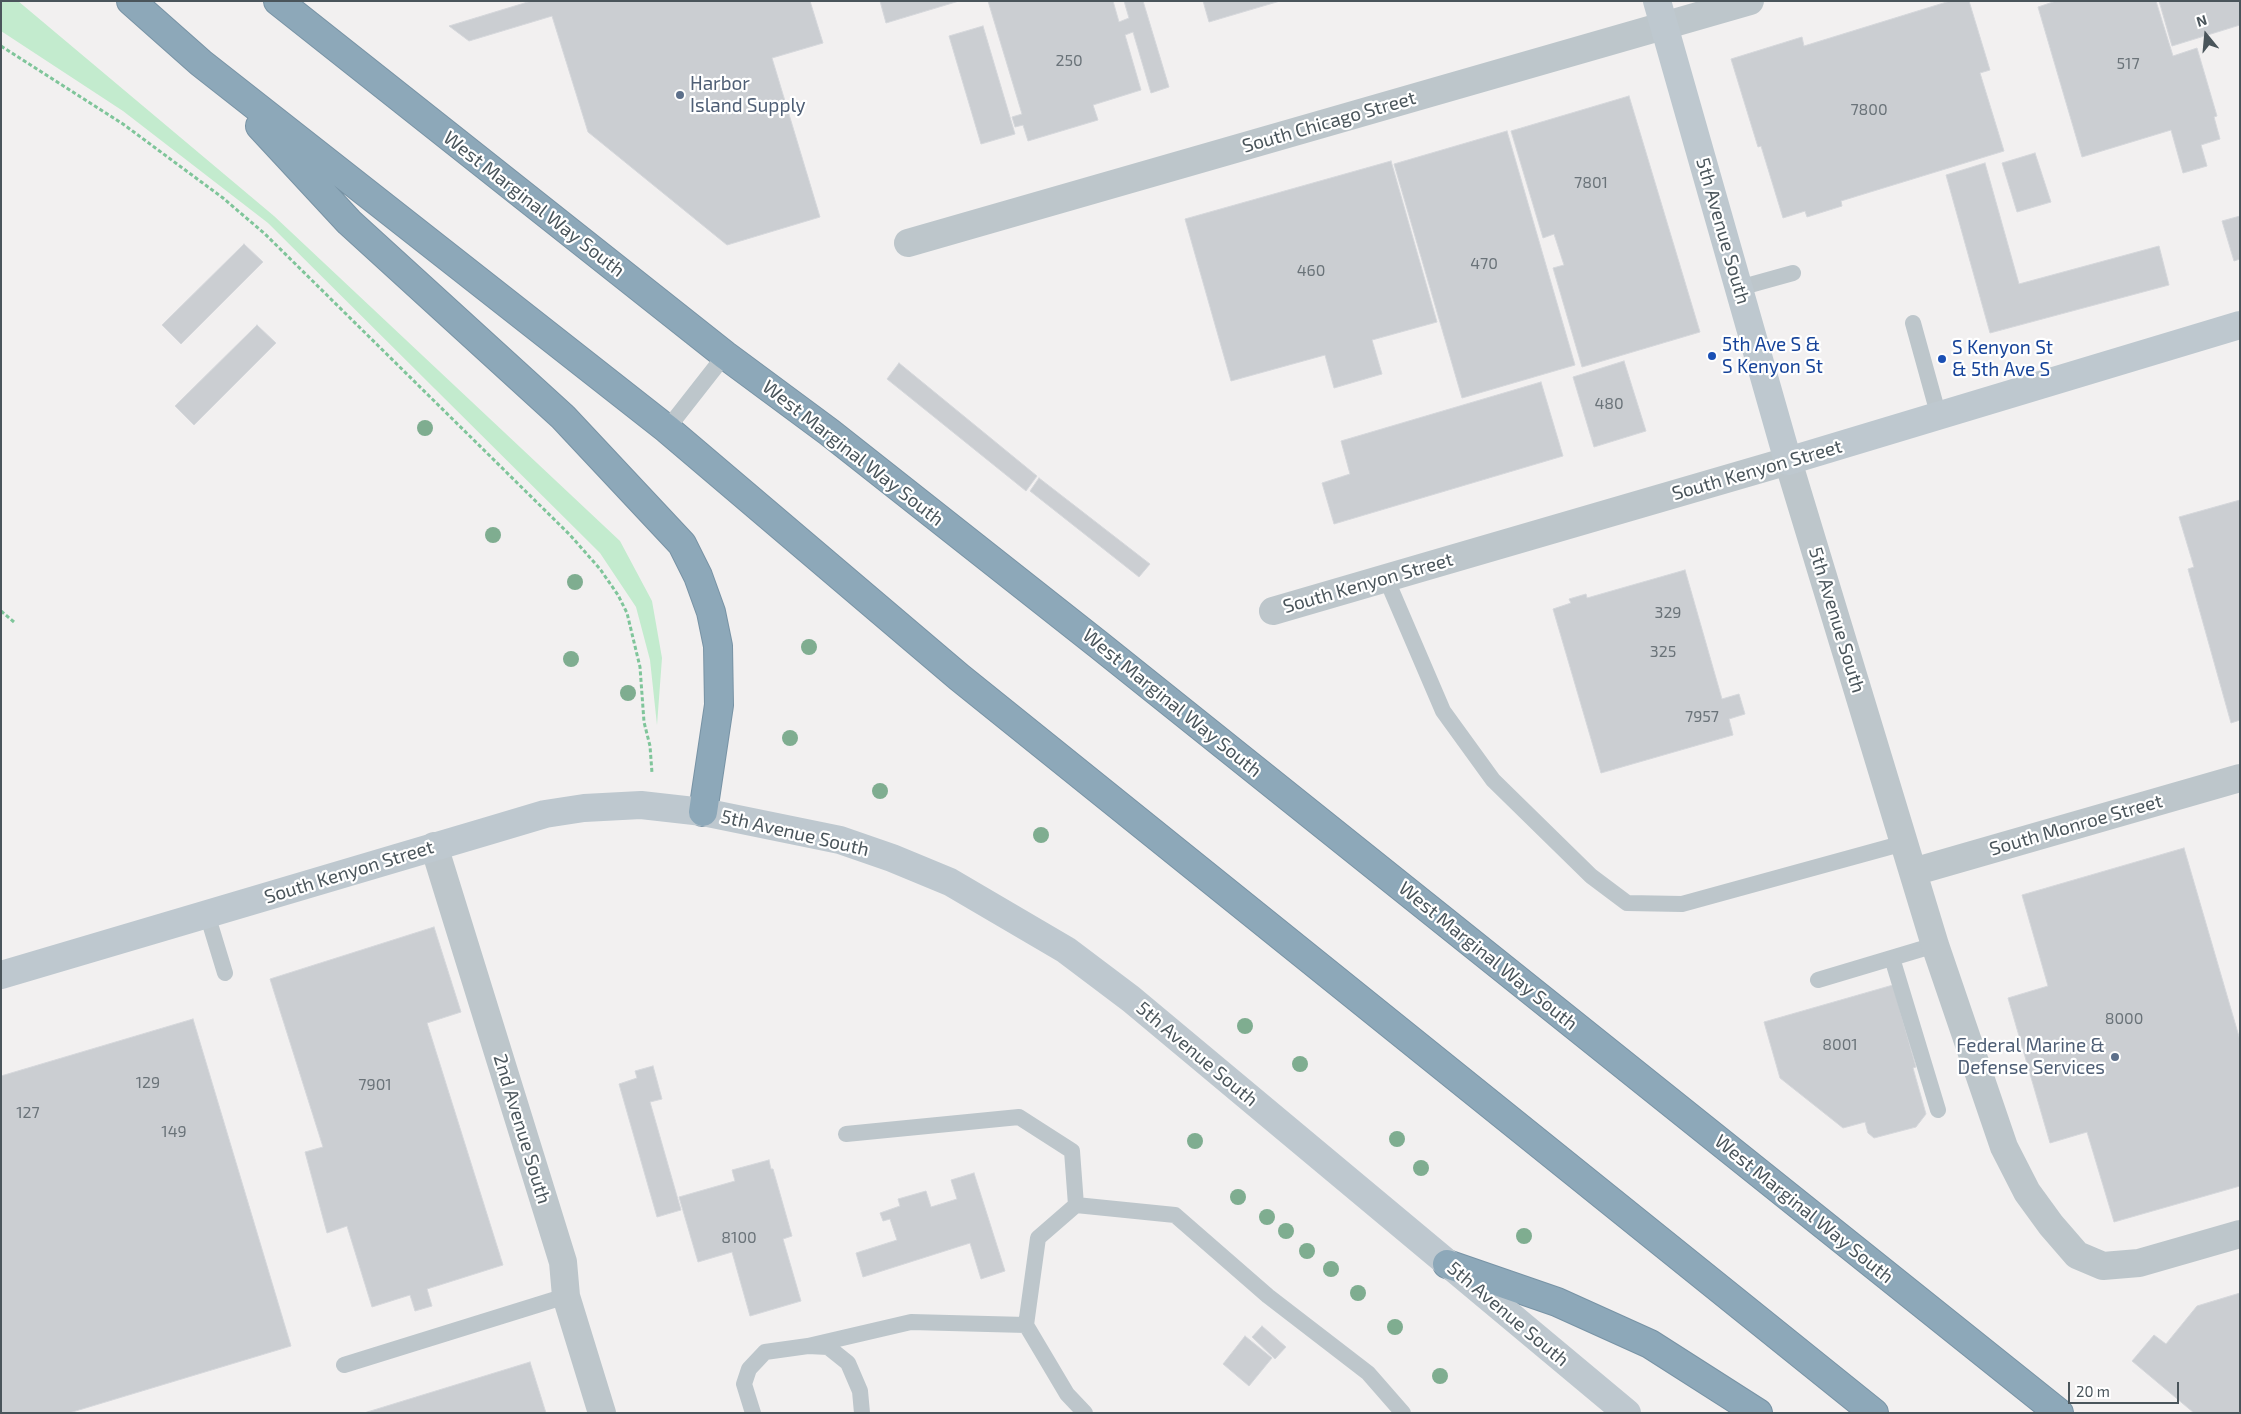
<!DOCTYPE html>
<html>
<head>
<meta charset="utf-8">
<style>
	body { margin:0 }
	#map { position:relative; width:2241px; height:1414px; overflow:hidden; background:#f2f0f0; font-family:"Exo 2",sans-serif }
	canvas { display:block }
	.frame { position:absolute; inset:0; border:2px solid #4a555b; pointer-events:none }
	.north { position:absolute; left:2181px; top:10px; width:50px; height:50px; -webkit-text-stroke:4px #fff; paint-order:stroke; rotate:343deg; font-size:14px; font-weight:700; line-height:20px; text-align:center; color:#4a555b }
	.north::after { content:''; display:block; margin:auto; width:18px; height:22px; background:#4a555b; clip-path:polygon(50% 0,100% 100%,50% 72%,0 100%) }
	.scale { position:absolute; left:2068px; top:1382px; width:111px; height:22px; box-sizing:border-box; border:2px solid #4a555b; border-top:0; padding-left:6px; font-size:15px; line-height:18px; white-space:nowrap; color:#4a555b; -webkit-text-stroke:4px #fff; paint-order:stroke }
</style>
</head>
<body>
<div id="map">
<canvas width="2241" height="1414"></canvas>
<div class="frame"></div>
<div class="north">N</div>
<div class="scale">20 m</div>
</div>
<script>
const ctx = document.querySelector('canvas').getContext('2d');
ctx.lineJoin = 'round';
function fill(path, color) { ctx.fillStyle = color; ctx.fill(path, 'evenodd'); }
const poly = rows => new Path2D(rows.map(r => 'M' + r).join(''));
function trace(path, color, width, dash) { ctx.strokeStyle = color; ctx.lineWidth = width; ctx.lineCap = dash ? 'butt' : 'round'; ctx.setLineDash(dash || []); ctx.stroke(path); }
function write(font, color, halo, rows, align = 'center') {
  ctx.font = font + ' "Exo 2",sans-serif'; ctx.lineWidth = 4.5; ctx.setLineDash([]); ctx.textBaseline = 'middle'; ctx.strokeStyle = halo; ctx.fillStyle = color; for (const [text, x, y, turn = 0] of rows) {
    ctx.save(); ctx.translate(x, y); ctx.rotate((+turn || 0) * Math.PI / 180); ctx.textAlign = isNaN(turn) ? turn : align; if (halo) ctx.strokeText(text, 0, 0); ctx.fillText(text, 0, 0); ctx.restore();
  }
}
fill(poly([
	[1,1,18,1,274,216,620,541,652,601,662,658,657,725,650,660,636,607,600,553,268,223,123,111,1,31]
]), '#c3ebce');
const building = poly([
	[531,1,810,1,823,43,772,58,820,217,727,245,588,132,552,16,469,41,449,26,531,1],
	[880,1,959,1,886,23,880,1],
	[988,1,1113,1,1119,22,1129,18,1124,1,1143,1,1169,87,1151,93,1133,32,1125,35,1141,90,1093,105,1098,120,1028,141,1023,125,1015,127,1012,117,1022,114,988,1],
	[1203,1,1280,1,1209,22,1203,1],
	[1950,1,1969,1,1990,70,1980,73,2004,151,1841,201,1842,206,1807,217,1805,211,1783,218,1761,146,1758,147,1731,59,1802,37,1804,46,1950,1],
	[2056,1,2156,1,2173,56,2197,48,2217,116,2214,117,2220,139,2201,145,2207,166,2183,173,2171,130,2082,157,2038,7,2056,1],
	[2159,1,2240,1,2240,25,2172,46,2159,1],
	[983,26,1015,134,981,144,949,36,983,26],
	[1629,96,1700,332,1582,367,1553,268,1564,265,1554,234,1543,238,1511,131,1629,96],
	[1507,131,1575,365,1462,398,1394,164,1507,131],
	[2035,153,2051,202,2017,212,2002,163,2035,153],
	[1391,161,1437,322,1372,340,1382,374,1334,388,1325,355,1231,381,1185,219,1391,161],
	[1985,163,2019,284,2159,246,2169,285,1990,333,1946,175,1985,163],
	[2240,216,2240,259,2234,261,2222,221,2240,216],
	[244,244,263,262,181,344,162,325,244,244],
	[257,325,276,343,194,425,175,406,257,325],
	[1624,361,1646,431,1594,447,1573,377,1624,361],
	[899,363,1037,476,1026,491,887,379,899,363],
	[1541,382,1563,456,1334,524,1322,483,1350,474,1341,441,1541,382],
	[1039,478,1150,564,1139,577,1030,491,1039,478],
	[2240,500,2240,720,2231,723,2188,569,2194,567,2179,517,2240,500],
	[1685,570,1722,699,1739,694,1745,714,1729,719,1733,735,1601,773,1553,609,1571,603,1569,599,1586,594,1587,598,1685,570],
	[2184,848,2240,1040,2240,1186,2114,1222,2087,1132,2050,1143,2008,998,2048,986,2022,895,2184,848],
	[434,927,461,1012,427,1023,503,1265,427,1289,432,1306,415,1311,410,1295,372,1307,347,1226,327,1233,305,1152,323,1147,270,979,434,927],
	[1893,985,1916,1067,1913,1068,1926,1114,1916,1127,1874,1138,1868,1133,1865,1122,1843,1128,1780,1078,1764,1022,1893,985],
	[193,1019,291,1346,69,1413,1,1413,1,1076,193,1019],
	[653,1066,662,1099,650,1102,681,1210,657,1217,619,1084,637,1078,635,1071,653,1066],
	[769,1160,771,1169,773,1169,792,1236,783,1239,801,1301,750,1316,732,1252,698,1262,679,1197,735,1181,732,1170,769,1160],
	[974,1173,1005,1271,981,1279,970,1243,863,1277,856,1253,897,1240,890,1219,883,1221,880,1213,900,1206,898,1199,926,1191,931,1207,957,1199,951,1180,974,1173],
	[2240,1293,2240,1413,2194,1413,2132,1361,2154,1335,2166,1344,2197,1306,2240,1293],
	[1262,1326,1286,1347,1275,1359,1252,1337,1262,1326],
	[1245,1336,1272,1358,1249,1386,1223,1364,1245,1336],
	[530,1362,546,1413,364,1413,530,1362]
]);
fill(building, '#cbced2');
trace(building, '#d5d7db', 1);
const highway = poly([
	[131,1,201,63,667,429,959,677,1874,1413],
	[278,1,725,355,829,432,1099,645,2059,1413],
	[260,126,349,222,563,417,682,544,698,576,711,612,718,646,719,705,703,812],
	[1447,1264,1557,1302,1650,1344,1758,1413]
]);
trace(highway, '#7893a5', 30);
trace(poly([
	[1,46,123,124,223,198,265,234,570,535,600,569,618,595,627,613,640,667,644,722,650,746,652,773],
	[1,611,14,622]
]), '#7fc59a', 3, [4, 2.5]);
trace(poly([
	[1739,288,1793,273],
	[1913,323,1939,417],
	[667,429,725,355],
	[1386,578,1443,711,1493,780,1591,876,1627,903,1682,904,1904,843],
	[207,914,225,973],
	[1892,958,1938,1110],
	[1818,980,1935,945],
	[846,1134,1019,1117,1072,1151,1076,1205],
	[808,1346,911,1322,1026,1325],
	[344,1365,566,1296],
	[753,1413,744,1384,749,1369,765,1352,808,1346,828,1347,848,1363,860,1391,862,1413],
	[1085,1413,1067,1394,1026,1325,1038,1238,1076,1205,1175,1215,1268,1296,1368,1373,1403,1413]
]), '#bdc6cb', 16);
trace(poly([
	[908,243,1750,1],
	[1273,611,1788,461,1935,945,2004,1147,2027,1192,2051,1225,2077,1255,2103,1266,2139,1263,2240,1234],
	[434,846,563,1262,566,1296,602,1413],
	[1913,872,2240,778]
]), '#bdc6cb', 28);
trace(poly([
	[1657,1,1788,461,2240,325],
	[1,975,488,831,545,814,584,808,641,805,703,812,840,840,892,858,950,882,1066,950,1131,999,1627,1413]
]), '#bec8cf', 28);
trace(highway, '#8da8b9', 28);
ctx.fillStyle = '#7fad90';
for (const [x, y] of [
	[425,428],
	[493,535],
	[575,582],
	[809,647],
	[571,659],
	[628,693],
	[790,738],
	[880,791],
	[1041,835],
	[1245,1026],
	[1300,1064],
	[1397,1139],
	[1195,1141],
	[1421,1168],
	[1238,1197],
	[1267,1217],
	[1286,1231],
	[1524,1236],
	[1307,1251],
	[1331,1269],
	[1358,1293],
	[1395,1327],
	[1440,1376]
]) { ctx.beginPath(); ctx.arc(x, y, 8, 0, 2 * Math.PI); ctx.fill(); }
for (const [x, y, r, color] of [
	[680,95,5,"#5c6f8a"],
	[1712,356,5,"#1a4fb4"],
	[1942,359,5,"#1a4fb4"],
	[2115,1057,5,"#5c6f8a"]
]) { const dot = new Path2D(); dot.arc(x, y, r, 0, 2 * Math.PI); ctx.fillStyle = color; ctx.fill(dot); trace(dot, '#fff', 2); }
write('16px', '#6a7379', null, [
	["250",1069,61],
	["517",2128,64],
	["7800",1869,110],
	["7801",1591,183],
	["470",1484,264],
	["460",1311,271],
	["480",1609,404],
	["329",1668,613],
	["325",1663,652],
	["7957",1702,717],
	["8000",2124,1019],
	["8001",1840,1045],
	["129",148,1083],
	["7901",375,1085],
	["127",28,1113],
	["149",174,1132],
	["8100",739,1238]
]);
write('19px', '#4e5e75', '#fff', [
	["Harbor",690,84],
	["Island Supply",690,106],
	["Federal Marine &",2105,1046,"right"],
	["Defense Services",2105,1068,"right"]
], 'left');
write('19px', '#4a555b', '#fff', [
	["South Chicago Street",1329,122,-16],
	["West Marginal Way South",534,204,38],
	["5th Avenue South",1723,231,74],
	["West Marginal Way South",853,453,38],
	["South Kenyon Street",1757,470,-16],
	["South Kenyon Street",1368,583,-16],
	["5th Avenue South",1837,620,73],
	["West Marginal Way South",1172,703,39],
	["South Monroe Street",2076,825,-16],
	["5th Avenue South",795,833,13],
	["South Kenyon Street",349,872,-17],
	["West Marginal Way South",1488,956,39],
	["5th Avenue South",1197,1054,40],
	["2nd Avenue South",522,1129,73],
	["West Marginal Way South",1804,1209,39],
	["5th Avenue South",1508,1314,40]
]);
write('19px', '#164399', '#fff', [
	["5th Ave S &",1722,345],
	["S Kenyon St",1722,367],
	["S Kenyon St",1952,348],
	["& 5th Ave S",1952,370]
], 'left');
</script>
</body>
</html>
